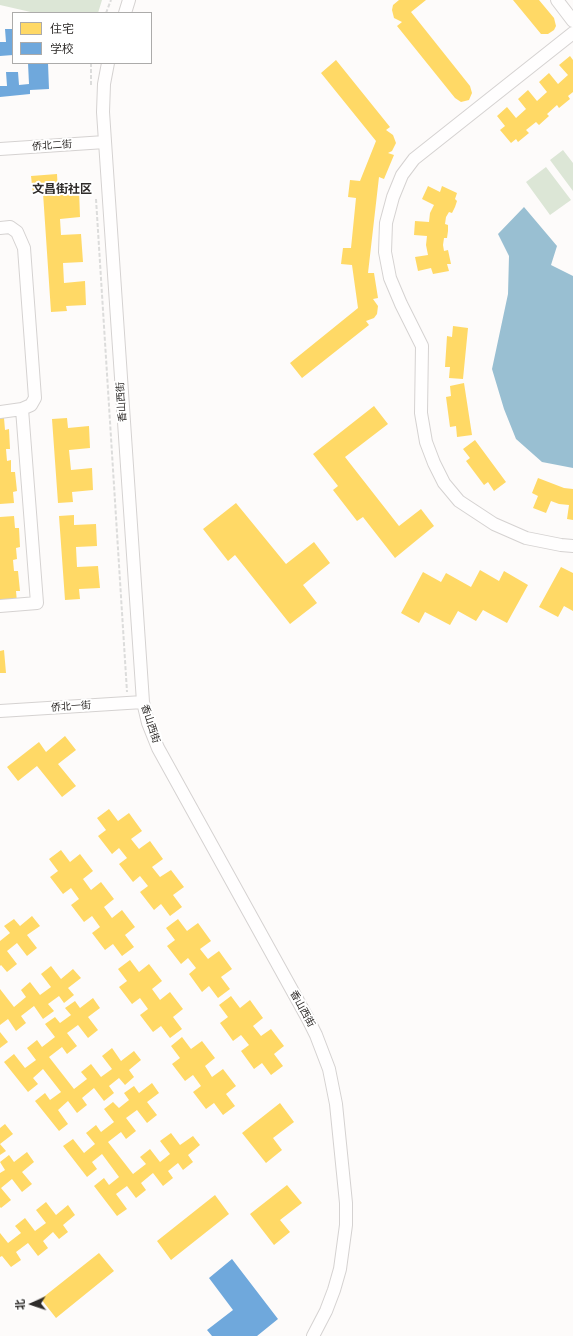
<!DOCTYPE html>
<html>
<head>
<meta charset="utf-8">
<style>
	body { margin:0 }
	#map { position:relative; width:573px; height:1336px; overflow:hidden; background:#fdfbfa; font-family:"Times New Roman","Noto Sans SC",serif }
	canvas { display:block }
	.legend { position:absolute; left:12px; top:12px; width:140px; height:52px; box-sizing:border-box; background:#fff; border:1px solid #acabaa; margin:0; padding:5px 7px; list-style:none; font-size:12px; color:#2f2c2a }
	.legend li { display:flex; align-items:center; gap:8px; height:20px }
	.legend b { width:20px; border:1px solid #acabaa }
	.north { position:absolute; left:12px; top:1284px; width:40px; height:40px; -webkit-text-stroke:3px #fff; paint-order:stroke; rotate:267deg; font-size:11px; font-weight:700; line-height:16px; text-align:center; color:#2f2c2a }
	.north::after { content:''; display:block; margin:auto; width:14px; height:18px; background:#2f2c2a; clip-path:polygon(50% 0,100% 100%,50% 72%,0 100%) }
</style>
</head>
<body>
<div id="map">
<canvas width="573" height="1336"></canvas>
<ul class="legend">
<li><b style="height:11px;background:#ffd966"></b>住宅</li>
<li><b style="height:11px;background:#6fa8dc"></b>学校</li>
</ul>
<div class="north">北</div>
</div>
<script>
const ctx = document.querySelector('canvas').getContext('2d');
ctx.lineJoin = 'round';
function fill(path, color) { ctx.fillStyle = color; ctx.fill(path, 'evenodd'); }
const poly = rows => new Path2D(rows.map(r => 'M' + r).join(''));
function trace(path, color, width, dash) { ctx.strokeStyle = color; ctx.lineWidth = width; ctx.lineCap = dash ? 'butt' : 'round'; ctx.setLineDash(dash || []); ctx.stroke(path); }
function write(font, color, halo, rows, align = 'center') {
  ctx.font = font + ' "Times New Roman","Noto Sans SC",serif'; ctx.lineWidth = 4; ctx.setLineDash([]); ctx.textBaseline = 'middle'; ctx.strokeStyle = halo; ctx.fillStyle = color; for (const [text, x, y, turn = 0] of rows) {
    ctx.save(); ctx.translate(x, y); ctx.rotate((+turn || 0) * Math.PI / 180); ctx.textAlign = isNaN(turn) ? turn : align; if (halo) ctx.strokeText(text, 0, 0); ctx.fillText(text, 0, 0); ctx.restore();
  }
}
fill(poly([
	[0,0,102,0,98,13,35,13,0,5],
	[563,150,573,163,573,191,550,160],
	[546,167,571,200,550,215,526,182]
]), '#dce6d6');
fill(poly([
	[524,207,557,246,551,265,573,276,573,468,542,462,516,439,504,409,492,369,508,294,509,256,498,234]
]), '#99bfd2');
fill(poly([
	[399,0,426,0,411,12,470,86,472,93,469,100,461,102,455,98,397,26,402,22,394,18,392,10,393,5],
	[513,0,539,0,554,18,556,26,554,30,548,34,541,34],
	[570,56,573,60,573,92,568,96,570,99,559,108,557,105,547,114,549,116,539,125,536,122,526,130,529,133,518,142,516,139,511,143,500,130,505,126,497,116,507,107,516,118,526,109,518,99,528,90,537,101,547,92,539,82,549,73,558,84,568,75,559,65],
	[336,60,390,127,386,130,393,135,396,143,392,151,388,153,394,155,384,179,379,177,368,273,374,273,378,298,373,299,378,306,377,314,374,318,366,321,369,325,302,378,290,363,358,308,352,265,341,264,343,248,351,248,356,198,348,197,350,180,360,181,376,141,321,73],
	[57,174,58,191,79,189,80,217,60,219,61,235,81,234,83,262,63,263,64,283,85,281,86,305,66,306,67,311,51,312,43,193,33,194,31,176],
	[428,186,440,192,442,186,457,193,455,199,457,201,455,207,452,213,449,212,446,217,445,224,448,225,448,231,447,238,444,238,443,245,444,251,448,250,451,264,447,264,449,271,433,274,431,268,418,271,415,257,428,255,426,245,427,236,414,235,415,221,429,222,430,213,434,205,422,199],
	[453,326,468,328,463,379,449,378,450,367,445,367,447,336,452,337],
	[464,383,472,435,457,437,456,426,450,427,446,397,451,396,450,386],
	[374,406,388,424,345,457,399,526,421,509,434,526,395,558,363,517,357,521,333,490,338,486,313,454],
	[0,418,4,418,5,430,9,429,10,449,6,449,7,461,11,460,11,472,15,472,17,491,13,492,14,503,0,504],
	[67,418,68,428,89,426,90,448,69,450,71,470,92,468,93,490,72,492,73,502,58,503,52,419],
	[475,440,506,482,494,491,488,482,484,485,466,461,470,458,463,449],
	[538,478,564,488,573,489,573,520,567,519,569,505,559,504,551,501,546,513,533,508,538,496,532,493],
	[236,503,286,564,314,542,330,563,303,585,317,603,290,624,235,555,228,561,203,529],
	[74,515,74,525,96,524,97,546,76,547,77,567,98,566,100,588,79,589,80,599,65,600,59,516],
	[14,516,15,528,19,528,20,547,16,548,17,559,13,560,14,571,18,571,20,591,16,591,17,602,0,604,0,517],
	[561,567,573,573,573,611,564,606,558,617,539,607],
	[480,570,499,581,504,571,528,585,507,623,483,610,476,621,458,611,450,625,425,612,419,623,401,613,423,572,441,582,446,573,471,587],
	[4,650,6,673,0,673,0,651],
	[65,736,76,750,58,764,76,786,62,797,37,766,18,781,7,767,39,742,46,752],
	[109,809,118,821,129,813,142,831,131,839,139,849,150,841,163,859,152,867,160,877,171,870,184,887,173,895,182,907,170,916,161,904,154,910,140,892,148,886,140,876,133,882,119,864,127,858,119,848,112,854,98,836,106,830,97,818],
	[61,850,70,862,80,854,93,871,83,879,91,890,101,882,114,899,104,907,112,918,122,910,135,927,125,935,134,947,122,956,113,944,105,950,92,933,100,927,92,916,84,922,71,905,79,899,71,888,63,894,50,877,58,871,49,859],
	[32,916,40,926,27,935,37,948,27,956,17,943,7,951,17,964,7,972,1,965,0,966,0,941,10,933,4,926,14,919,20,926],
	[178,919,187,931,198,923,211,941,200,949,208,959,219,951,232,969,221,977,230,989,218,998,209,986,202,992,189,974,196,968,188,958,181,964,167,946,175,940,166,928],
	[130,960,139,972,149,964,162,981,152,989,160,1000,170,992,183,1009,173,1017,182,1029,170,1038,161,1026,153,1032,140,1015,148,1009,140,998,132,1004,119,987,127,981,118,969],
	[51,966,61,979,73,969,81,978,68,988,74,995,64,1003,59,996,48,1004,54,1011,43,1019,34,1006,21,1016,26,1023,16,1031,8,1019,0,1025,0,989,14,1007,26,997,21,990,30,982,40,995,51,987,41,974],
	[231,996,240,1008,250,1000,263,1018,253,1026,261,1036,271,1029,284,1046,274,1054,283,1066,271,1075,262,1063,254,1069,241,1051,249,1045,241,1035,233,1041,220,1023,228,1017,219,1005],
	[93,998,100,1008,88,1017,98,1030,88,1038,78,1025,67,1033,77,1046,67,1054,62,1047,49,1057,74,1089,87,1079,81,1072,91,1064,101,1077,112,1069,102,1056,112,1048,121,1061,134,1051,141,1060,129,1070,134,1077,125,1085,119,1078,109,1086,114,1093,104,1101,94,1088,82,1098,87,1105,77,1113,68,1101,58,1110,68,1124,59,1131,35,1101,45,1093,50,1100,61,1092,43,1069,33,1078,38,1084,28,1092,4,1062,14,1054,25,1068,36,1060,27,1048,37,1040,42,1047,55,1037,45,1024,55,1017,60,1023,71,1015,65,1008,75,1001,80,1008],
	[0,1032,8,1042,0,1048],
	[182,1037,191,1049,202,1041,215,1058,205,1066,212,1077,223,1069,236,1086,226,1094,235,1106,223,1115,214,1103,206,1109,193,1092,201,1086,193,1075,185,1081,172,1064,180,1058,171,1046],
	[152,1083,159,1093,147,1102,157,1115,147,1123,137,1110,126,1118,136,1131,126,1139,121,1132,108,1142,133,1174,146,1164,140,1157,150,1149,160,1162,170,1154,160,1141,171,1133,180,1145,193,1136,200,1145,188,1155,193,1162,183,1170,178,1163,168,1171,173,1178,163,1186,153,1173,141,1183,146,1190,136,1198,127,1186,116,1194,127,1209,117,1216,94,1186,104,1178,109,1185,119,1177,102,1154,92,1162,97,1169,87,1177,63,1146,73,1139,84,1153,95,1144,86,1133,96,1125,101,1132,114,1122,104,1109,113,1102,119,1108,129,1100,124,1093,134,1086,139,1093],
	[280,1103,294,1122,273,1138,282,1150,266,1163,242,1133],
	[5,1124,13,1134,0,1144,6,1151,0,1155,0,1128],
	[27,1152,34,1162,22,1172,32,1184,22,1192,12,1179,1,1188,11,1200,1,1208,0,1207,0,1173,5,1170,0,1162,9,1155,14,1162],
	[287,1185,302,1203,280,1220,290,1232,274,1245,250,1214],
	[215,1195,229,1214,171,1260,157,1241],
	[46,1202,56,1215,68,1205,75,1215,63,1225,68,1232,59,1239,53,1232,43,1241,48,1248,38,1256,28,1243,16,1252,21,1260,11,1267,2,1256,0,1257,0,1233,8,1243,21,1233,15,1226,25,1218,35,1231,46,1223,36,1210],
	[99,1253,114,1271,56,1318,41,1299]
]), '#ffd966');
fill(poly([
	[5,29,13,29,13,55,0,56,0,42,6,42],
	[28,63,48,63,49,89,30,90,30,94,0,97,0,86,7,86,6,72,18,72,19,85,29,84],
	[232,1259,278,1319,257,1336,212,1336,207,1330,233,1310,209,1278]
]), '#6fa8dc');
const minor = poly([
	[557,0,573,21],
	[125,13,129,0],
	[573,33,414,159,402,175,393,197,386,223,385,252,390,278,401,304,422,346,421,413,426,442,434,463,444,483,459,501,494,524,526,538,561,545,573,546],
	[108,63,104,84,103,112,143,702,148,723,158,748,308,1019,316,1035,329,1069,336,1104,346,1203,346,1225,340,1269,334,1290,326,1311,313,1336],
	[0,149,105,142],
	[0,228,10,227,17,232,24,248,35,398,31,405,22,409,0,412],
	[0,606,37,603,22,409],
	[0,711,143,702]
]);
trace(minor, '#d5d2d1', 14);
trace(poly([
	[106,13,111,0],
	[91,63,91,87],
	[96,199,127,692]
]), '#dcdcdb', 2, [4, 2]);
trace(minor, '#fffefe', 12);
write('10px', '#2f2c2a', '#fff', [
	["侨北二街",52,146,-4],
	["香山西街",122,402,-94],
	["侨北一街",71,707,-4],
	["香山西街",150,724,72],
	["香山西街",302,1009,61]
]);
write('bold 12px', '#2f2c2a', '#fff', [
	["文昌街社区",62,190]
]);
</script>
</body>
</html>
